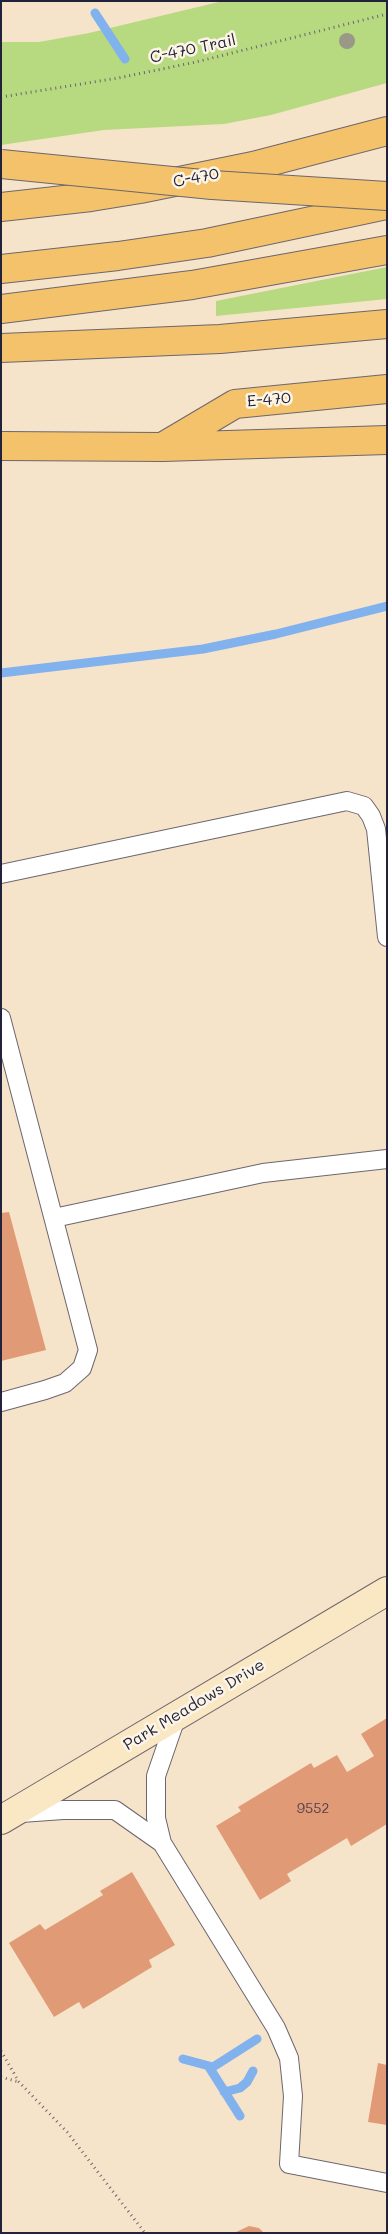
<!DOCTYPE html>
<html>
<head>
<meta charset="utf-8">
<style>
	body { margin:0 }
	#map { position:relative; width:388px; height:2234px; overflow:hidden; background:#f6e4ca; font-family:Mali,sans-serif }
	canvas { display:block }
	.frame { position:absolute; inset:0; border:2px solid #22223b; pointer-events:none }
</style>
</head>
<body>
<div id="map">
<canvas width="388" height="2234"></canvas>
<div class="frame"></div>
</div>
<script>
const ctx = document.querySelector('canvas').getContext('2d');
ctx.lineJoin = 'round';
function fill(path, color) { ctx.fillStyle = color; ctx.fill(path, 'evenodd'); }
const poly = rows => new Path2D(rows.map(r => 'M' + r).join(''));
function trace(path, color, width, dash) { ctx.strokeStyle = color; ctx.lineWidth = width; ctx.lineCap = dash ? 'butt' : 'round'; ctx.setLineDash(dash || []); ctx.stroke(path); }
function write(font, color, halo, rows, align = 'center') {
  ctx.font = font + ' Mali,sans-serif'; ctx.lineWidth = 5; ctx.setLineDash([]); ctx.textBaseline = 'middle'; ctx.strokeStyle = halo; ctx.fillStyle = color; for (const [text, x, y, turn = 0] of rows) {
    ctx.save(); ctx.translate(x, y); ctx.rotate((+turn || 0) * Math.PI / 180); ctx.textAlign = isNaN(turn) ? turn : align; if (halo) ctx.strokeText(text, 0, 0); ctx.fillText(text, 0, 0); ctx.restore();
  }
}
fill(poly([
	[223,1,387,1,387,83,271,115,224,124,104,130,1,145,1,42,39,42,89,33],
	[387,267,387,299,216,316,216,301]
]), '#b7d980');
trace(poly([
	[95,13,125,59],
	[1,673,203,649,276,634,387,606],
	[183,2059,213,2067,257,2039],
	[209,2067,240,2116],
	[224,2092,240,2088,247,2082,253,2071]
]), '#81b2ed', 9);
fill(poly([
	[9,1212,46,1350,1,1361,1,1213],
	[387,1718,387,1824,351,1846,347,1838,287,1874,291,1881,260,1900,216,1826,241,1811,238,1807,311,1763,314,1768,337,1755,347,1772,374,1756,361,1734],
	[132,1872,175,1945,149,1960,152,1967,83,2009,79,2002,54,2017,9,1943,40,1924,45,1930,103,1895,100,1891],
	[378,2063,387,2065,387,2125,368,2122],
	[249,2226,259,2228,264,2233,234,2233]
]), '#e19a76');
const lane = poly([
	[1,874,347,801,364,806,371,816,376,829,387,937],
	[1,1018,88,1350,82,1368,65,1383,45,1390,1,1402],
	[54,1218,263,1173,387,1159],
	[177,1715,156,1776,156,1818,162,1843,276,2028,289,2058,293,2096,289,2164,387,2183],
	[21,1813,63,1810,115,1810,162,1843]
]);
const secondary = poly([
	[1,1820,387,1591]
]);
const highway = poly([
	[1,207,91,197,140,189,253,166,387,131],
	[1,269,118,256,207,243,387,205],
	[1,309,192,285,387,250],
	[1,348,220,339,387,324],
	[1,446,163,447,387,440],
	[164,446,235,404,387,389]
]);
trace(lane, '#6c666d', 20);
trace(secondary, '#6c666d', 30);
trace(highway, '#6c666d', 30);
trace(poly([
	[1,97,118,78,196,62,387,14],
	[1,2051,19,2082,67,2132,145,2233],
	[1,2077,19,2082]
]), '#6c666d', 3, [1, 4]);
trace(lane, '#fff', 18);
trace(secondary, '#fae7c3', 28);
trace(highway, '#f3c26a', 28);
const highwayBridge = poly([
	[1,164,212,185,387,196]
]);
trace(highwayBridge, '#6c666d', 30, []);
trace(highwayBridge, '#f3c26a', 28);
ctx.fillStyle = '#9a9887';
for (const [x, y] of [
	[347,41]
]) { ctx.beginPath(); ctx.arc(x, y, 8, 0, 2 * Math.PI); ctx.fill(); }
write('14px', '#52404a', null, [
	["9552",313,1809]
]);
write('16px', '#22223b', '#fcf5e5', [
	["C-470 Trail",193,49,-12],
	["C-470",196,178,-11],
	["E-470",269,400,-5],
	["Park Meadows Drive",194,1705,-31]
]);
</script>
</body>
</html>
